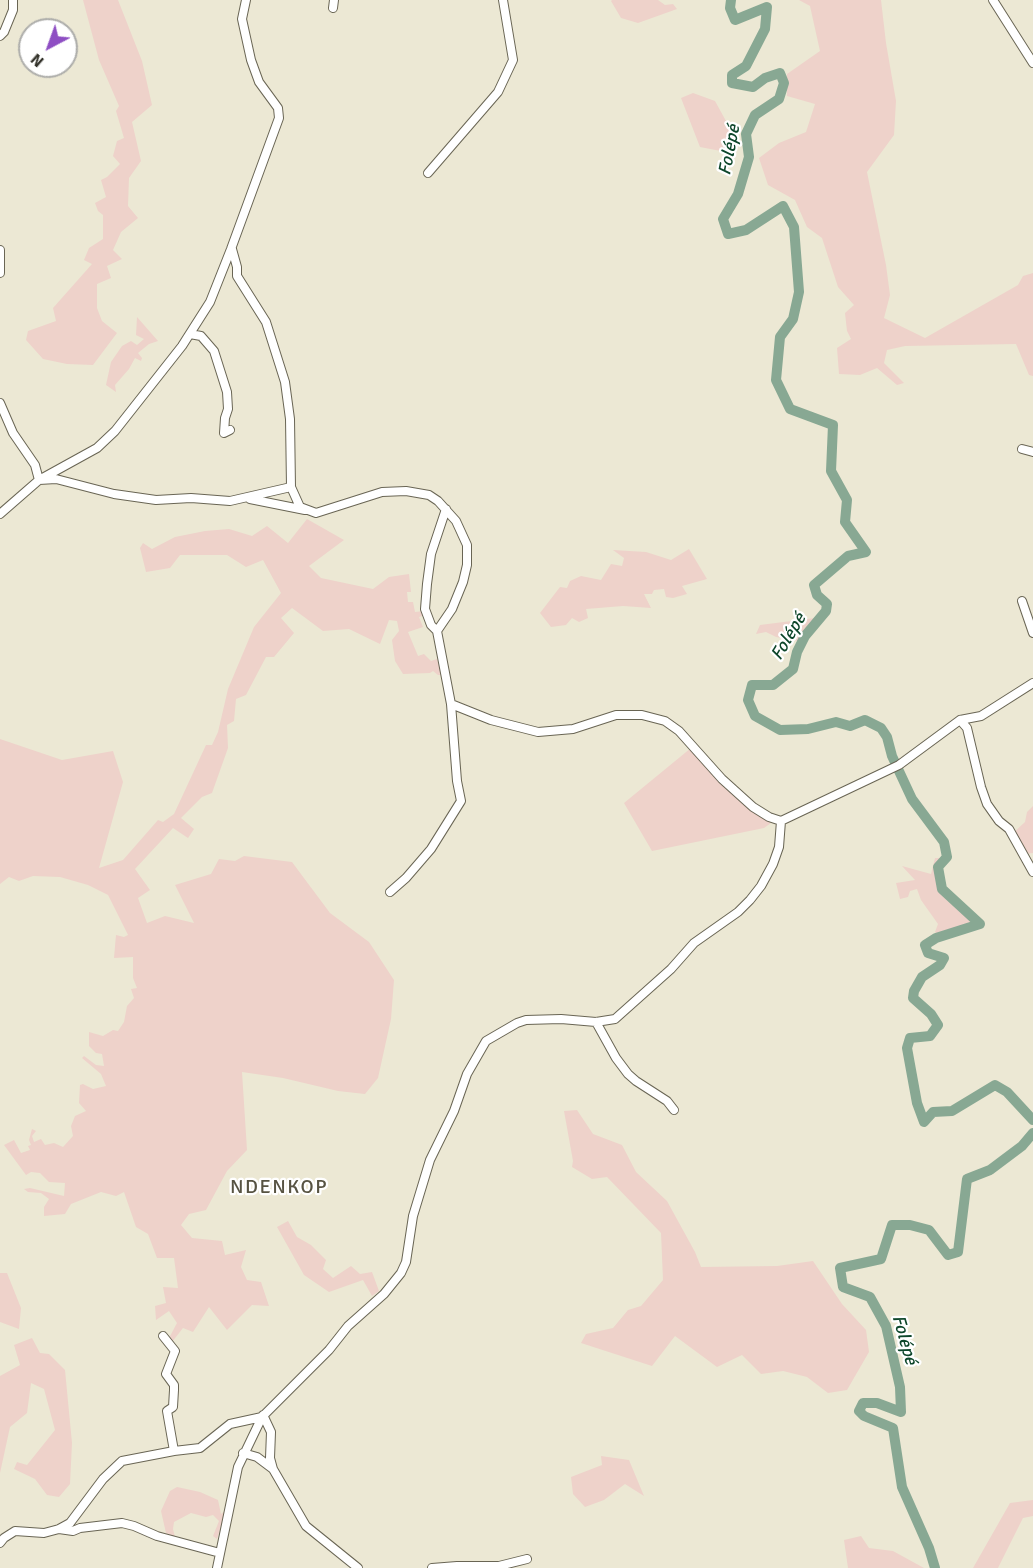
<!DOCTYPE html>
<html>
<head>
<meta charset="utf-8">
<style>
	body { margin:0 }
	#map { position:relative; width:1033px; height:1568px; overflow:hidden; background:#ece8d4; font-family:Signika,sans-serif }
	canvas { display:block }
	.north { position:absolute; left:18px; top:18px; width:60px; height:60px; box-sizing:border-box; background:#fff; border:2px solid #adadaa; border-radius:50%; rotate:221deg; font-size:16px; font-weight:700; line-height:24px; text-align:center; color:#33322a }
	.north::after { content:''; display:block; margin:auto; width:21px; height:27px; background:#8e4ec3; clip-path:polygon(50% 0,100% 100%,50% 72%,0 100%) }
</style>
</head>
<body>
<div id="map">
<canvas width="1033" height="1568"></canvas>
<div class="north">N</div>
</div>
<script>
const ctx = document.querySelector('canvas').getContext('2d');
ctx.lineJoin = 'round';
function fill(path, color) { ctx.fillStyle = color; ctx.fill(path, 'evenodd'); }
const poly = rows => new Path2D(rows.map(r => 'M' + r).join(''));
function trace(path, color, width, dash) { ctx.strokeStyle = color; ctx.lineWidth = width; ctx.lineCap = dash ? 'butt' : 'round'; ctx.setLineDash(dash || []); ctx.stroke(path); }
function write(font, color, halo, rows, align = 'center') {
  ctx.font = font + ' Signika,sans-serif'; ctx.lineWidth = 4.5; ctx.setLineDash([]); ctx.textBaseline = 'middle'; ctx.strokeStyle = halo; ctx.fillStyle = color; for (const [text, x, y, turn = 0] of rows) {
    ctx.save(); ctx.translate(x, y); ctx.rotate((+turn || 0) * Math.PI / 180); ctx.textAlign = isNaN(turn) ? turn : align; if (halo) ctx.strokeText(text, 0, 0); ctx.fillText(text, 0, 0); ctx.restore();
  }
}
fill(poly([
	[83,0,118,0,142,61,152,105,132,122,141,161,129,178,128,206,138,218,121,232,113,250,122,259,107,266,111,278,97,284,97,308,102,321,117,333,93,365,67,364,43,359,26,340,28,331,56,321,53,308,92,264,84,260,89,248,103,239,103,215,98,211,95,203,106,197,101,180,107,177,120,164,113,156,117,141,124,138,116,111,119,106,99,60],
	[612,0,658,0,665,5,673,4,677,9,638,23,621,18,611,1],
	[799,0,881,0,886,43,896,101,894,135,867,172,886,265,890,295,884,318,925,338,1018,285,1023,276,1033,273,1033,376,1029,375,1016,344,905,346,887,350,884,363,904,383,897,385,877,368,860,375,839,374,837,348,851,339,847,331,845,313,854,305,838,287,822,238,807,227,795,200,768,185,759,158,779,143,806,132,815,104,787,96,787,74,820,51,810,6],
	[693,93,715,101,737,141,731,153,700,147,681,98],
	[137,317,158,341,149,344,138,353,142,358,141,361,135,358,129,369,115,385,116,392,106,385,111,362,122,346,131,341,137,345,144,339,136,335],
	[307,519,344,540,309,566,321,578,373,589,389,577,409,574,411,592,407,592,408,602,413,602,415,612,424,611,425,615,419,617,423,627,408,632,418,656,424,654,431,661,437,659,442,675,438,675,433,671,430,673,403,674,395,661,392,640,399,631,397,621,389,620,380,644,349,629,323,631,292,608,281,618,294,633,274,657,266,657,246,695,236,699,234,721,227,725,228,748,212,793,202,797,181,818,194,829,188,838,173,828,135,869,150,890,138,898,147,923,165,916,194,923,175,885,211,874,219,859,235,861,244,856,292,862,330,913,369,942,394,980,391,1019,378,1078,365,1094,338,1091,283,1078,242,1072,247,1150,227,1171,206,1210,189,1214,181,1225,192,1238,222,1241,225,1255,246,1250,241,1267,247,1280,261,1282,269,1306,252,1305,227,1330,209,1307,193,1332,183,1328,172,1342,169,1338,177,1323,169,1311,156,1320,155,1306,166,1303,163,1287,178,1288,174,1258,157,1258,148,1234,136,1227,124,1192,116,1196,101,1192,71,1204,65,1214,44,1216,44,1207,49,1199,41,1193,28,1192,24,1189,30,1188,64,1196,65,1183,49,1182,40,1173,31,1172,26,1175,4,1145,14,1140,21,1153,30,1150,28,1146,31,1145,29,1140,32,1129,36,1131,32,1136,34,1142,41,1139,45,1145,54,1143,63,1147,73,1136,71,1126,75,1116,86,1111,79,1103,80,1085,83,1084,93,1089,106,1086,101,1074,82,1058,84,1056,96,1065,104,1066,102,1054,96,1053,89,1046,89,1032,103,1036,113,1030,118,1031,124,1022,127,1006,134,998,131,989,137,988,133,978,133,957,114,958,116,935,124,937,128,935,108,895,88,885,60,877,33,876,19,881,9,877,0,884,0,739,62,760,113,751,123,782,99,868,123,860,158,820,163,822,174,814,206,745,212,745,218,732,228,689,254,627,281,593,263,560,246,567,227,555,180,555,170,568,146,572,140,548,143,543,152,549,175,537,205,531,229,529,252,536,267,526,288,543],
	[689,549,707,579,682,586,687,594,673,598,666,597,664,589,654,590,652,594,644,594,651,608,623,606,586,609,588,618,579,622,572,618,566,625,551,627,540,613,560,587,567,588,570,581,581,576,601,580,611,564,622,566,624,558,613,550,646,552,671,560],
	[815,618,798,641,776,637,766,632,756,634,760,625],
	[691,748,720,781,771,823,764,828,652,851,624,803],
	[1033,806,1033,853,1023,854,1012,834,1025,822,1027,812],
	[935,858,942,858,937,874,939,890,963,913,975,917,975,922,970,927,955,929,940,938,935,932,938,924,921,900,917,889,910,891,908,897,900,899,896,883,915,880,902,866,931,874],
	[577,1110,593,1134,622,1145,636,1172,667,1201,695,1252,701,1267,777,1266,813,1261,842,1304,866,1330,869,1352,847,1390,828,1393,807,1377,783,1371,761,1374,742,1355,717,1367,675,1336,652,1366,581,1343,586,1334,613,1328,628,1310,641,1306,663,1280,661,1233,607,1177,592,1179,572,1167,573,1161,564,1111],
	[288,1221,297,1237,311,1245,326,1260,323,1269,333,1278,351,1266,360,1274,372,1272,379,1291,372,1296,363,1280,329,1292,304,1275,277,1227],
	[0,1273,7,1273,21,1308,19,1329,0,1322],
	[32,1338,40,1353,49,1354,65,1370,72,1443,70,1484,59,1497,47,1495,35,1479,14,1469,17,1462,27,1465,55,1430,44,1389,31,1383,27,1413,10,1427,0,1473,0,1376,20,1365,14,1345],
	[601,1456,629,1460,644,1496,625,1484,604,1500,585,1507,573,1494,571,1477,602,1465],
	[177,1487,200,1492,218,1500,221,1514,225,1511,224,1516,217,1539,213,1536,219,1521,213,1515,206,1517,191,1513,174,1522,173,1529,175,1537,166,1533,161,1511,170,1491],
	[1033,1500,1033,1516,1023,1518,998,1568,973,1568,1010,1503],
	[861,1536,869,1548,893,1551,924,1568,848,1568,844,1540]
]), '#eed2ca');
trace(poly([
	[731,0,730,8,735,20,767,7,765,29,746,66,732,75,732,83,753,87,765,78,780,73,784,83,779,99,755,115,746,134,749,157,738,194,723,219,728,234,746,230,783,206,794,227,799,292,793,319,780,337,776,380,790,409,833,425,831,471,847,500,845,522,866,552,848,556,814,585,817,595,827,604,826,611,805,636,797,652,793,669,773,685,752,685,748,700,755,716,780,730,808,729,836,722,850,726,865,720,881,728,887,737,892,756,912,799,944,842,947,857,938,867,942,889,980,924,936,938,925,945,928,953,944,958,940,965,922,977,914,991,913,998,931,1014,938,1025,930,1036,910,1038,907,1048,917,1103,924,1122,933,1112,952,1111,995,1085,1007,1092,1033,1120],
	[935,1568,929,1548,902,1487,893,1428,864,1416,859,1411,863,1403,877,1403,901,1412,900,1387,886,1326,870,1297,843,1287,840,1268,881,1259,892,1225,910,1225,929,1230,948,1255,958,1252,967,1179,990,1170,1022,1146,1033,1133]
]), '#88a893', 10);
const minor = poly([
	[993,0,1033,63],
	[333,8,334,0],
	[0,36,4,32,13,10,13,0],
	[428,173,498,92,513,60,503,0],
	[232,249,237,267,237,276,266,322,285,382,290,419,291,487],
	[0,250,0,273],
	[190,334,201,336,214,351,227,392,228,409,225,418,224,433,230,430],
	[0,403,13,433,35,465,39,480],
	[1022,449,1033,452],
	[39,480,56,479,114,494,156,500,191,498,230,501,291,487,300,507,316,513,382,492,406,491,429,495,438,501,456,521,467,545,467,565,463,582,452,609,437,631,451,704,491,720,538,732,573,729,616,715,642,715,665,721,679,731,722,779,753,807,769,817,781,821],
	[250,499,305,510],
	[0,514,39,480,97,448,115,431,182,346,210,302,231,249,279,118,278,108,259,82,251,60,242,19,246,0],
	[1022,601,1033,633],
	[437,631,431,625,425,609,427,584,431,554,446,509],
	[960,720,967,728,981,787,987,804,999,821,1009,829,1033,872],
	[390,892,406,878,431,849,461,801,457,781,451,704],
	[596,1022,616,1058,628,1074,636,1081,667,1101,674,1110],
	[163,1336,175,1351,166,1374,174,1385,174,1390,173,1407,167,1411,174,1451],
	[263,1415,271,1432,270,1458,273,1469],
	[243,1453,257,1457,273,1469,306,1526,358,1568],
	[59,1529,73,1531,80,1528,122,1523,134,1526,157,1536,220,1553],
	[0,1543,4,1538,15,1531,44,1533,59,1529,70,1523,103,1479,122,1461,174,1451,200,1448,230,1424,262,1417],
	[217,1568,238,1467,262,1417,329,1350,348,1326,384,1294,401,1273,406,1262,413,1216,430,1160,454,1111,467,1074,486,1041,517,1023,526,1020,561,1019,596,1022,615,1019,671,969,694,943,738,912,750,900,761,886,773,864,779,847,781,821,899,765,960,720,981,716,1033,683],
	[432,1568,457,1566,499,1566,527,1559]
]);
trace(minor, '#696554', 10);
trace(minor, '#fff', 8);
write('italic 18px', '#0d462a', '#fff', [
	["Folépé",730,150,-79],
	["Folépé",789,637,-59],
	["Folépé",904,1340,74]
]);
ctx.letterSpacing = '1.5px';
write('20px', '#575342', '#fff', [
	["NDENKOP",279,1188]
]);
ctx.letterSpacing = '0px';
</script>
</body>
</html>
